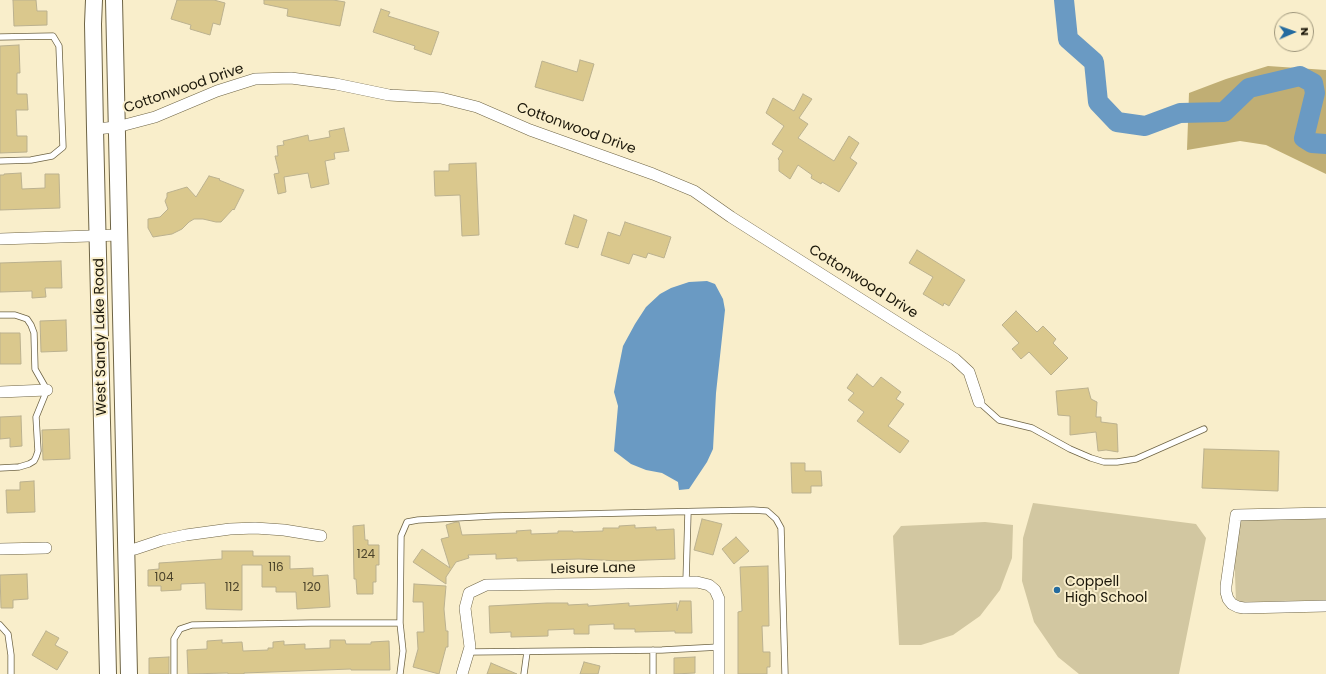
<!DOCTYPE html>
<html>
<head>
<meta charset="utf-8">
<style>
	body { margin:0 }
	#map { position:relative; width:1326px; height:674px; overflow:hidden; background:#f9eecb; font-family:Poppins,sans-serif }
	canvas { display:block }
	.north { position:absolute; left:1274px; top:12px; width:40px; height:40px; box-sizing:border-box; background:#f9eecb; border:1px solid #a0987d; border-radius:50%; rotate:88deg; font-size:11px; font-weight:700; line-height:16px; text-align:center; color:#1a1609 }
	.north::after { content:''; display:block; margin:auto; width:14px; height:18px; background:#246b9f; clip-path:polygon(50% 0,100% 100%,50% 72%,0 100%) }
</style>
</head>
<body>
<div id="map">
<canvas width="1326" height="674"></canvas>
<div class="north">N</div>
</div>
<script>
const ctx = document.querySelector('canvas').getContext('2d');
ctx.lineJoin = 'round';
function fill(path, color) { ctx.fillStyle = color; ctx.fill(path, 'evenodd'); }
const poly = rows => new Path2D(rows.map(r => 'M' + r).join(''));
function trace(path, color, width, dash) { ctx.strokeStyle = color; ctx.lineWidth = width; ctx.lineCap = dash ? 'butt' : 'round'; ctx.setLineDash(dash || []); ctx.stroke(path); }
function write(font, color, halo, rows, align = 'center') {
  ctx.font = font + ' Poppins,sans-serif'; ctx.lineWidth = 4; ctx.setLineDash([]); ctx.textBaseline = 'middle'; ctx.strokeStyle = halo; ctx.fillStyle = color; for (const [text, x, y, turn = 0] of rows) {
    ctx.save(); ctx.translate(x, y); ctx.rotate((+turn || 0) * Math.PI / 180); ctx.textAlign = isNaN(turn) ? turn : align; if (halo) ctx.strokeText(text, 0, 0); ctx.fillText(text, 0, 0); ctx.restore();
  }
}
fill(poly([
	[1033,503,1196,524,1206,538,1179,674,1079,674,1058,657,1034,622,1022,581,1023,538],
	[1326,517,1326,600,1236,602,1233,519],
	[985,522,1013,525,1012,558,1000,590,980,616,953,635,921,645,899,645,893,536,901,526]
]), '#d2c7a1');
fill(poly([
	[1268,66,1326,70,1326,174,1266,145,1240,141,1187,150,1189,93,1226,79]
]), '#c0ae74');
fill(poly([
	[707,281,715,284,723,299,725,310,716,393,713,449,707,462,689,489,679,490,678,482,662,473,646,470,631,464,614,451,618,406,614,392,617,376,623,346,635,324,646,307,660,294,671,288,689,282]
]), '#6a9ac3');
trace(poly([
	[1064,0,1068,39,1094,62,1098,102,1117,122,1145,126,1180,113,1224,112,1249,88,1300,76,1313,83,1315,93,1304,138,1312,143,1326,144]
]), '#6a9ac3', 20);
const building = poly([
	[13,0,36,0,37,11,47,11,47,25,14,26,13,0],
	[177,0,214,0,225,3,220,25,213,23,210,35,190,29,191,25,171,19,177,0],
	[264,0,333,0,345,2,340,26,287,16,288,9,264,4,264,0],
	[381,9,390,12,388,16,439,32,431,55,414,49,415,46,373,32,381,9],
	[19,45,20,73,17,73,17,94,27,94,28,110,16,110,17,136,27,136,27,152,0,153,0,46,19,45],
	[580,60,594,64,583,101,535,87,542,61,577,72,580,60],
	[803,94,812,99,799,118,808,124,798,138,834,161,849,136,859,143,850,158,857,163,839,192,822,182,821,184,811,178,812,175,798,165,790,179,779,171,779,160,778,159,783,151,772,144,784,126,766,113,773,98,794,111,803,94],
	[344,128,349,151,334,153,335,159,325,161,329,184,311,188,308,173,284,177,286,192,278,194,274,174,279,173,275,156,278,156,277,146,284,145,283,141,308,135,309,141,330,137,329,131,344,128],
	[476,163,479,235,462,236,460,195,435,196,434,171,449,171,449,164,476,163],
	[21,173,22,189,45,188,45,174,59,174,60,208,0,210,0,175,4,175,4,174,21,173],
	[209,176,220,179,219,180,244,190,234,210,233,209,221,222,216,222,203,219,194,219,189,222,182,229,172,234,153,237,148,228,148,219,160,217,168,209,165,201,167,197,167,193,187,187,196,197,209,176],
	[574,215,587,220,578,248,565,244,574,215],
	[625,222,671,237,664,258,648,253,646,258,633,254,629,264,601,255,608,232,620,236,625,222],
	[917,250,965,280,949,306,944,303,943,306,923,294,933,277,909,263,917,250],
	[61,261,62,288,45,288,46,297,32,298,32,291,0,292,0,263,61,261],
	[1016,311,1037,332,1043,326,1056,339,1053,343,1068,358,1051,375,1029,352,1021,359,1012,349,1019,343,1002,325,1016,311],
	[66,320,67,351,41,352,40,321,66,320],
	[0,333,20,333,21,364,0,364,0,333],
	[857,374,873,387,881,377,901,392,896,399,904,404,888,426,909,441,900,453,857,421,864,412,848,400,854,393,847,388,857,374],
	[1088,388,1091,399,1097,402,1096,417,1101,417,1101,422,1117,424,1118,452,1106,450,1098,451,1096,432,1070,435,1070,416,1058,415,1056,391,1088,388],
	[21,416,22,446,10,447,10,438,0,439,0,417,21,416],
	[69,429,70,459,43,460,42,430,69,429],
	[1204,449,1279,451,1278,491,1202,488,1204,449],
	[791,463,805,463,805,471,821,471,822,486,811,486,811,493,792,493,791,463],
	[34,481,35,512,7,513,6,490,20,490,20,482,34,481],
	[702,519,722,524,713,555,694,550,702,519],
	[456,522,459,522,462,535,517,533,516,531,531,530,531,534,558,533,558,531,573,531,573,532,603,531,603,528,619,528,619,526,635,525,635,528,656,527,656,530,674,529,675,559,620,561,579,559,517,561,517,558,496,559,496,554,468,555,469,558,456,562,446,577,446,584,413,562,422,549,450,568,441,539,449,537,446,525,456,522],
	[364,525,365,540,368,540,368,545,379,545,379,565,376,565,376,582,373,582,373,594,357,594,356,579,354,579,353,526,364,525],
	[736,537,749,551,734,564,722,549,736,537],
	[222,551,253,551,253,556,290,556,290,569,313,568,313,576,328,575,330,607,297,609,296,592,276,592,276,587,262,587,262,565,242,565,242,610,206,609,205,583,181,584,181,590,161,591,161,586,148,586,148,570,159,569,159,563,222,559,222,551],
	[768,566,769,626,762,626,763,652,770,652,770,667,767,667,767,674,738,674,738,612,742,611,740,567,768,566],
	[27,574,28,599,13,600,13,608,1,608,0,575,27,574],
	[414,584,446,586,444,609,446,631,448,631,448,647,446,647,439,674,413,667,418,649,417,632,424,632,423,602,413,602,414,584],
	[680,601,691,601,692,633,675,633,675,631,635,632,635,629,614,629,614,624,589,625,589,634,574,634,574,629,548,630,548,636,511,637,511,632,490,633,489,606,547,603,568,603,568,605,588,604,588,606,629,603,629,606,677,603,677,611,680,601],
	[46,631,59,638,55,645,68,652,57,670,32,655,46,631],
	[222,640,222,643,242,642,243,651,268,650,268,648,273,648,273,642,284,641,284,645,305,644,305,649,330,648,330,640,345,640,346,644,371,644,371,642,389,641,390,670,351,670,351,669,244,673,244,674,228,674,228,673,188,674,187,650,207,649,207,641,222,640],
	[169,657,169,674,149,674,149,658,169,657],
	[695,657,695,673,674,674,674,658,695,657],
	[584,662,600,666,598,674,580,674,584,662],
	[491,663,517,674,487,674,491,663]
]);
fill(building, '#dac88d');
trace(building, '#bbb18f', 1);
const service = poly([
	[0,37,53,36,59,46,63,147,52,156,31,160,0,161],
	[0,315,15,315,27,319,31,325,34,333,35,369,47,390,36,417,38,451,36,457,34,461,29,464,19,467,0,468],
	[979,402,999,420,1032,428,1070,449,1091,458,1104,462,1117,462,1136,459,1204,429],
	[686,582,688,512],
	[0,625,8,634,11,655,11,674],
	[468,652,662,650,719,647],
	[174,674,174,639,180,629,192,625,311,623,400,623],
	[400,674,403,651,400,623,401,536,407,522,418,520,493,516,753,510,767,511,776,519,781,528,785,674],
	[524,674,527,652],
	[653,674,653,650]
]);
const minor = poly([
	[95,129,117,127,155,117,217,91,255,79,291,78,336,84,389,95,441,98,477,107,530,130,653,174,694,191,731,217,955,359,969,372,979,402],
	[0,239,120,235],
	[0,392,47,390],
	[1326,513,1236,515,1226,586,1226,592,1228,599,1232,604,1238,607,1244,608,1326,606],
	[0,549,46,548],
	[127,550,135,549,162,540,186,535,230,529,255,528,284,530,321,536],
	[462,674,470,647,465,608,469,593,486,585,697,582,709,585,715,590,719,599,719,674]
]);
const secondary = poly([
	[94,0,93,24,95,129,108,674],
	[114,0,129,674]
]);
trace(service, '#6e6445', 7);
trace(minor, '#6e6445', 12);
trace(secondary, '#6e6445', 18);
trace(service, '#fff', 5.5);
trace(minor, '#fff', 11);
trace(secondary, '#fff', 16);
for (const [x, y, r, color] of [
	[1057,590,4,"#246b9f"]
]) { const dot = new Path2D(); dot.arc(x, y, r, 0, 2 * Math.PI); ctx.fillStyle = color; ctx.fill(dot); trace(dot, '#f9eecb', 1.5); }
write('12px', '#4a422a', null, [
	["124",366,555],
	["116",276,568],
	["104",164,578],
	["112",232,588],
	["120",312,588]
]);
write('14px', '#1a1609', '#f9eecb', [
	["Cottonwood Drive",184,89,-19],
	["Cottonwood Drive",576,129,20],
	["Cottonwood Drive",863,282,32],
	["West Sandy Lake Road",101,337,-91],
	["Leisure Lane",593,569,-1]
]);
write('14px', '#1a1609', '#f9eecb', [
	["Coppell",1065,582],
	["High School",1065,598]
], 'left');
</script>
</body>
</html>
